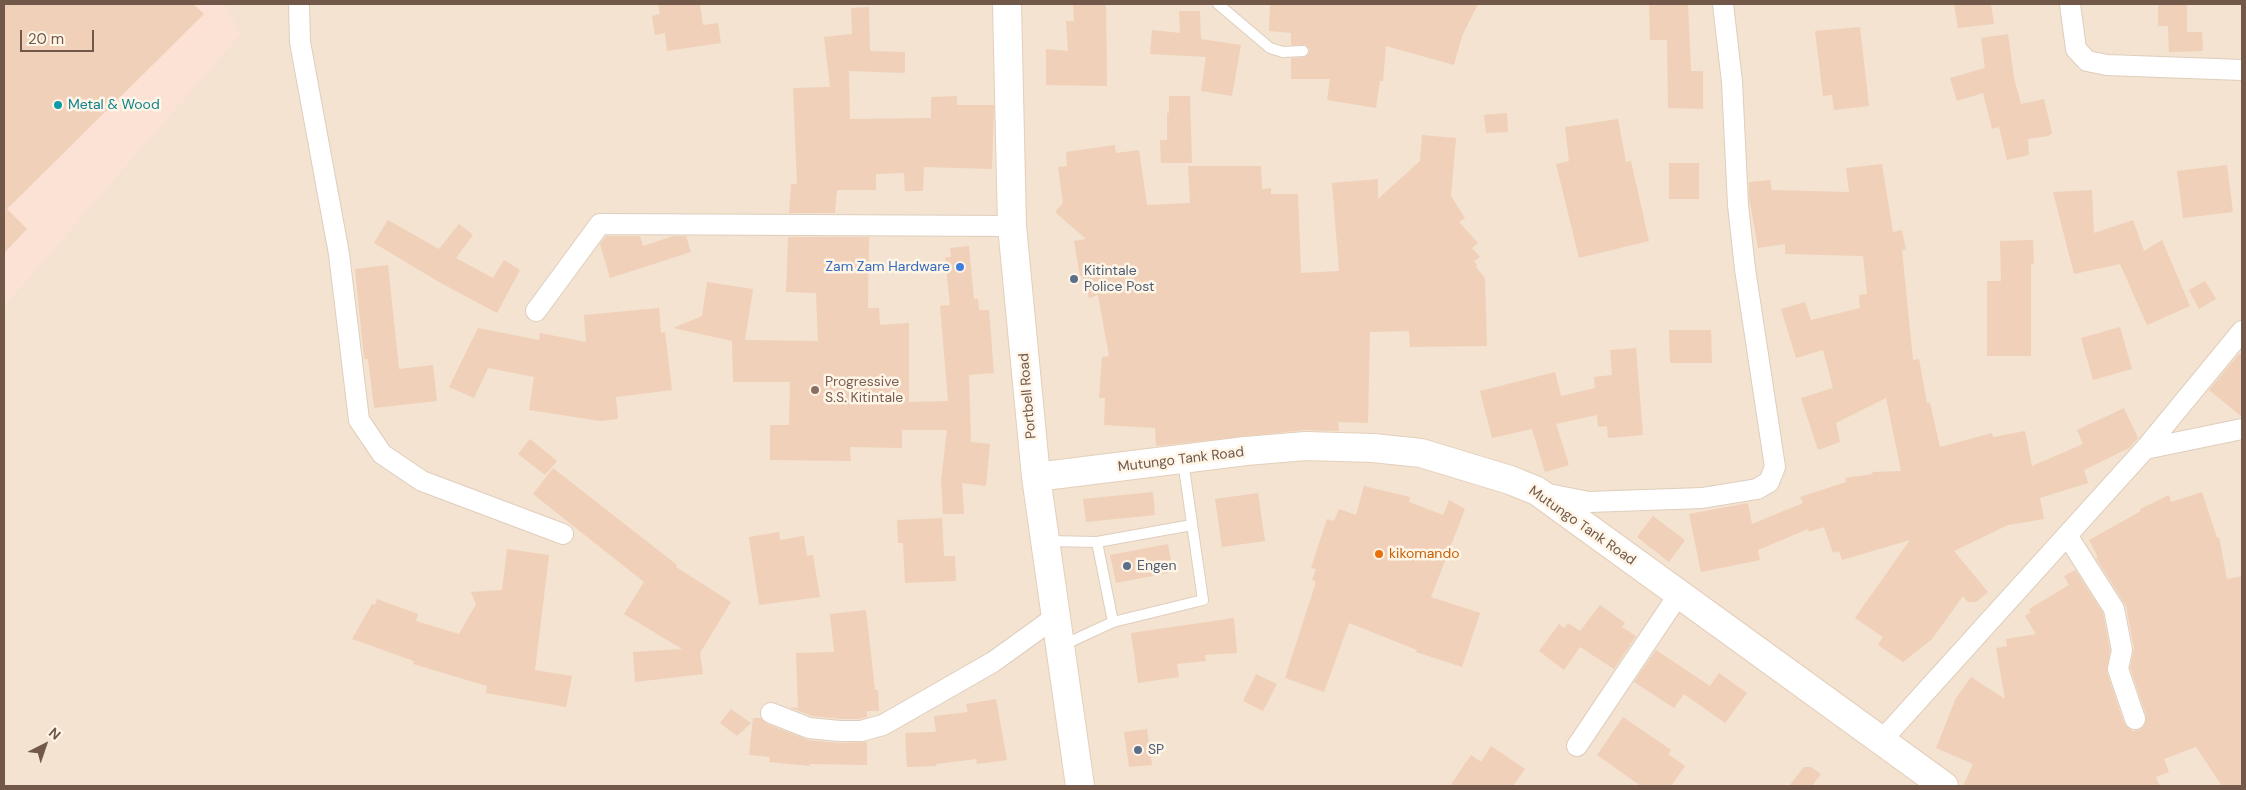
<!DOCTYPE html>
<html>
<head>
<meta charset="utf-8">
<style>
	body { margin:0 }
	#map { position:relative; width:2246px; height:790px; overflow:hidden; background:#fbf1e1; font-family:"DM Sans",sans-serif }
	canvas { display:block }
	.frame { position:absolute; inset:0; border:5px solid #715849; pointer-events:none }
	.north { position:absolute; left:20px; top:720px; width:50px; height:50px; -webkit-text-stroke:4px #fff5e7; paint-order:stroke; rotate:41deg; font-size:14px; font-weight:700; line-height:20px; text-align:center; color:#715849 }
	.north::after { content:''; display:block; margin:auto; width:18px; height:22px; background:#715849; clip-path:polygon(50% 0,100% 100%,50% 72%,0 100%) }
	.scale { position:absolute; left:20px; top:30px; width:74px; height:22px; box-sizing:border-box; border:2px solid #715849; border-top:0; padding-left:6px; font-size:15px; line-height:18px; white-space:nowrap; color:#715849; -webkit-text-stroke:4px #fff5e7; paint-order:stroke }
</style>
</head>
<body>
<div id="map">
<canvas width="2246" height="790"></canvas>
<div class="frame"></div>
<div class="north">N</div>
<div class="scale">20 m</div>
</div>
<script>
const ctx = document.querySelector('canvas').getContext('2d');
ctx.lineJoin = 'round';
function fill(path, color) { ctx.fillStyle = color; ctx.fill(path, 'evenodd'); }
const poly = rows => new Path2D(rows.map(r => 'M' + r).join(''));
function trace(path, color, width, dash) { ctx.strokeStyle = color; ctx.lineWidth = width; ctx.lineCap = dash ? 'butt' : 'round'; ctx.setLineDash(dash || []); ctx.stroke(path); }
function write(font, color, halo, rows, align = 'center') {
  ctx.font = font + ' "DM Sans",sans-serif'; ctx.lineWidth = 5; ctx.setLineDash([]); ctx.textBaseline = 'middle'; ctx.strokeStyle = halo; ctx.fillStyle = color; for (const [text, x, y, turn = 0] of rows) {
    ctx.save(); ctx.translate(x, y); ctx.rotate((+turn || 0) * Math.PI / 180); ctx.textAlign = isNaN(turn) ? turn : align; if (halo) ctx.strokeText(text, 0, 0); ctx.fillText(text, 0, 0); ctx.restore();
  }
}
fill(poly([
	[4,4,2242,4,2242,786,4,786]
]), '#f3e3d0');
fill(poly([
	[4,4,226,4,241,34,5,306]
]), '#fce1d5');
fill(poly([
	[4,4,193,4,204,14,7,209,27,229,4,253],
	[658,4,700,4,703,25,718,23,721,43,667,51,665,33,655,35,652,16,660,14],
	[1073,4,1106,4,1107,86,1046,85,1046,49,1068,51,1066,21,1074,21],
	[1270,4,1478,4,1462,36,1454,65,1386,46,1383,81,1380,81,1376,108,1327,100,1330,79,1291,79,1291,58,1306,57,1310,50,1306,45,1291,45,1291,33,1269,31],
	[1649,4,1688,4,1691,71,1703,71,1703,109,1668,108,1667,40,1650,40],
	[1954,4,1991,4,1994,24,1958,28],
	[2158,4,2187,4,2187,32,2202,32,2203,51,2169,52,2168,26,2158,26],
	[869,7,870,51,905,52,905,73,849,71,850,119,931,118,931,97,957,96,957,105,994,105,992,169,924,167,923,191,905,191,904,173,876,174,876,190,837,190,835,213,789,213,791,184,797,184,793,88,830,87,824,37,852,34,851,8],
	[1179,11,1200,11,1201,39,1241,45,1232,96,1201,91,1206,57,1150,54,1152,30,1180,33],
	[1860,27,1869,106,1834,110,1832,95,1823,96,1815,31],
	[2008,34,2014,78,2021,104,2044,99,2052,133,2048,136,2028,139,2029,155,2007,160,1999,127,1992,129,1983,93,1957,101,1950,78,1985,68,1981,38],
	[1169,96,1190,96,1192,163,1161,163,1160,140,1167,140,1167,113,1169,113],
	[1507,113,1508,132,1486,133,1484,115],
	[1618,119,1626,162,1631,161,1649,241,1579,258,1556,164,1569,161,1565,127],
	[1422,135,1456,138,1451,196,1465,218,1459,222,1478,243,1472,248,1480,257,1474,261,1477,265,1476,267,1485,278,1487,346,1410,347,1409,331,1370,332,1368,423,1338,422,1339,431,1305,430,1156,446,1155,428,1104,425,1105,398,1099,398,1102,357,1109,356,1098,295,1089,298,1082,276,1080,276,1074,241,1086,239,1055,212,1063,203,1058,167,1067,166,1066,152,1115,145,1116,153,1139,150,1147,205,1190,203,1188,166,1261,166,1262,189,1271,188,1271,194,1298,194,1301,273,1339,271,1332,183,1378,179,1378,199,1420,161],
	[1669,163,1699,163,1699,199,1669,199],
	[1882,164,1893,232,1902,230,1906,250,1902,250,1913,360,1919,359,1927,403,1930,403,1940,447,1992,433,1993,437,2025,431,2032,466,2083,444,2077,430,2124,408,2138,438,2129,448,2084,470,2088,483,2040,498,2044,519,2008,525,1954,551,1988,592,1976,602,1968,602,1963,596,1932,639,1903,662,1878,645,1883,637,1855,618,1910,540,1842,560,1839,551,1833,553,1824,527,1809,532,1808,529,1758,550,1760,560,1701,572,1689,514,1748,503,1752,524,1803,503,1800,497,1846,482,1845,478,1873,474,1872,472,1901,471,1886,398,1836,423,1840,442,1818,450,1801,398,1833,388,1823,350,1796,358,1781,309,1805,302,1811,320,1860,308,1859,295,1867,294,1863,256,1785,254,1785,244,1758,248,1749,197,1749,182,1770,180,1772,190,1849,192,1846,168],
	[2227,165,2233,212,2183,218,2177,171],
	[2092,190,2094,233,2133,220,2144,251,2162,240,2190,306,2147,325,2120,264,2074,274,2053,192],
	[388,220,439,249,459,224,473,235,456,258,493,278,504,260,520,270,497,313,439,282,374,243],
	[606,236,640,236,643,246,673,236,686,236,691,252,610,278,600,244],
	[788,237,869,237,868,308,879,308,880,325,909,323,909,402,948,401,940,306,950,305,945,257,951,257,950,248,969,246,974,299,978,299,979,310,989,310,994,373,969,375,971,442,990,444,986,486,962,483,964,514,943,514,941,481,947,430,902,430,902,448,850,447,851,461,770,460,770,425,789,425,790,382,733,382,732,341,673,328,702,316,707,282,753,289,745,340,818,341,816,293,786,292],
	[2033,240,2034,264,2031,264,2031,356,1987,356,1987,281,2001,281,2000,241],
	[388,265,399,369,433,365,437,401,374,408,368,359,364,359,355,269],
	[2205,281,2216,299,2199,309,2189,290],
	[659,308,661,333,665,332,672,390,616,397,618,419,600,421,529,410,534,377,488,368,474,398,449,387,478,328,539,340,540,333,586,342,584,315],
	[2120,327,2132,369,2093,380,2081,338],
	[1669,330,1711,330,1712,363,1670,363],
	[1636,348,1643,435,1608,438,1607,426,1598,427,1597,415,1556,424,1569,465,1545,472,1532,429,1492,438,1480,391,1555,372,1561,396,1595,388,1594,377,1612,375,1610,350],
	[2242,353,2242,417,2209,390,2238,355],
	[530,439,557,461,545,475,518,454],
	[553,468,677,565,676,567,731,602,700,653,703,674,635,682,633,652,682,649,624,614,644,582,533,494],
	[1364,486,1410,497,1409,502,1443,515,1449,500,1465,509,1431,597,1480,613,1462,667,1416,652,1417,650,1349,623,1324,692,1285,678,1316,582,1312,580,1316,569,1311,568,1327,519,1334,521,1339,509,1356,515],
	[1153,492,1155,515,1086,522,1083,499],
	[2202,492,2217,538,2219,537,2227,579,2242,576,2242,786,2222,786,2196,747,2164,759,2169,772,2156,777,2160,786,1963,786,1973,764,1936,748,1956,698,1971,677,2005,699,1996,648,2007,646,2006,639,2036,634,2025,616,2031,612,2029,609,2069,585,2064,576,2075,570,2103,613,2110,650,2107,672,2124,723,2128,728,2133,731,2139,730,2144,726,2146,715,2130,668,2134,648,2126,606,2096,558,2098,557,2089,540,2141,511,2140,509,2169,495,2171,502],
	[1258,493,1265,541,1222,547,1215,499],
	[1653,516,1685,540,1669,562,1637,537],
	[942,518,944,556,955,556,956,581,905,583,903,543,898,543,897,520],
	[779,532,780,540,804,536,807,556,813,555,820,597,759,605,749,537],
	[1168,544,1173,572,1116,583,1110,555],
	[507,549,549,555,535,670,572,676,566,707,486,693,487,686,413,664,414,661,352,639,372,604,375,605,377,599,418,614,416,621,459,634,476,604,471,592,502,590],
	[1600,605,1625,623,1622,627,1636,636,1614,669,1580,647,1564,670,1539,651,1559,624,1564,628,1568,623,1580,631],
	[866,610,875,690,878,690,879,711,867,711,867,717,859,719,841,719,812,716,791,708,791,707,798,708,796,653,834,652,830,614],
	[1234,618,1237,653,1205,655,1206,661,1177,664,1179,677,1138,683,1131,633],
	[1656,650,1710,686,1719,673,1747,693,1725,723,1684,694,1674,708,1634,682],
	[1256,674,1277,684,1263,711,1243,701],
	[996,699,1007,760,977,764,976,759,936,764,936,766,907,767,905,733,936,732,934,716,968,712,966,704],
	[731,709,751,723,737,736,720,723],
	[1623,717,1671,750,1668,754,1685,766,1671,786,1641,786,1597,755],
	[753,718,761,718,767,724,808,740,840,743,867,742,867,765,810,764,810,766,769,762,770,757,749,755],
	[1147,729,1152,765,1129,767,1124,732],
	[1491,746,1525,769,1513,786,1450,786,1471,755,1481,762],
	[1804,767,1811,767,1821,774,1812,786,1789,786]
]), '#f0d0b9');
const lane = poly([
	[1218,4,1270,48,1283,52,1303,51],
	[1047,541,1097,542,1192,525],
	[1097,542,1113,622],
	[1061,646,1113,622,1203,600,1183,461]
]);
const street = poly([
	[299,4,300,42,339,254,359,420,382,454,422,481,563,534],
	[2070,4,2076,49,2087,61,2107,65,2242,70],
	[536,311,600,224,1012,226],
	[2145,449,2242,429],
	[1543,493,1589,502,1702,498,1757,489,1769,482,1775,467,1745,269,1738,205,1732,82,1723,4],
	[2067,535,2114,609,2122,650,2118,669,2135,719],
	[771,713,809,728,840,731,861,731,883,725,993,662,1054,618],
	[1882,740,2145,449,2242,331],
	[1577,746,1679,594]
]);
const secondary = poly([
	[1007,4,1012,226,1036,477,1080,786],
	[1036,477,1246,451,1306,446,1373,448,1421,453,1510,480,1537,491,1944,786]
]);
trace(lane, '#dfcebd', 12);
trace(street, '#dfcebd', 22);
trace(secondary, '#e4cfbb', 30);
trace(lane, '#fff', 10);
trace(street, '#fff', 20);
trace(secondary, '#fff', 28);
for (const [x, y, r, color] of [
	[58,105,5,"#0f9aa8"],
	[960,267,5,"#3f7fe0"],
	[1074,279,5,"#5c6f8a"],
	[815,390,5,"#8d6e63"],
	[1379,554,5,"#e8710a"],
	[1127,566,5,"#5c6f8a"],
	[1138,750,5,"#5c6f8a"]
]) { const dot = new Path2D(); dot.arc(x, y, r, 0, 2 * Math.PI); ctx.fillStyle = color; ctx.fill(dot); trace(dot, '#fff5e7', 2); }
write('14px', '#0d838f', '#fff5e7', [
	["Metal & Wood",68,105]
], 'left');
write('14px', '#366cbe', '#fff5e7', [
	["Zam Zam Hardware",950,267]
], 'right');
write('14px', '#4e5e75', '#fff5e7', [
	["Kitintale",1084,271],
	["Police Post",1084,287],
	["Engen",1137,566],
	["SP",1148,750]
], 'left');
write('14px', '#785e54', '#fff5e7', [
	["Progressive",825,382],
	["S.S. Kitintale",825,398]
], 'left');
write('14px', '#715849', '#fff5e7', [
	["Portbell Road",1028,396,-95],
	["Mutungo Tank Road",1181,460,-7],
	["Mutungo Tank Road",1582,526,35]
]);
write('14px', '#c56008', '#fff5e7', [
	["kikomando",1389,554]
], 'left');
</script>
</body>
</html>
